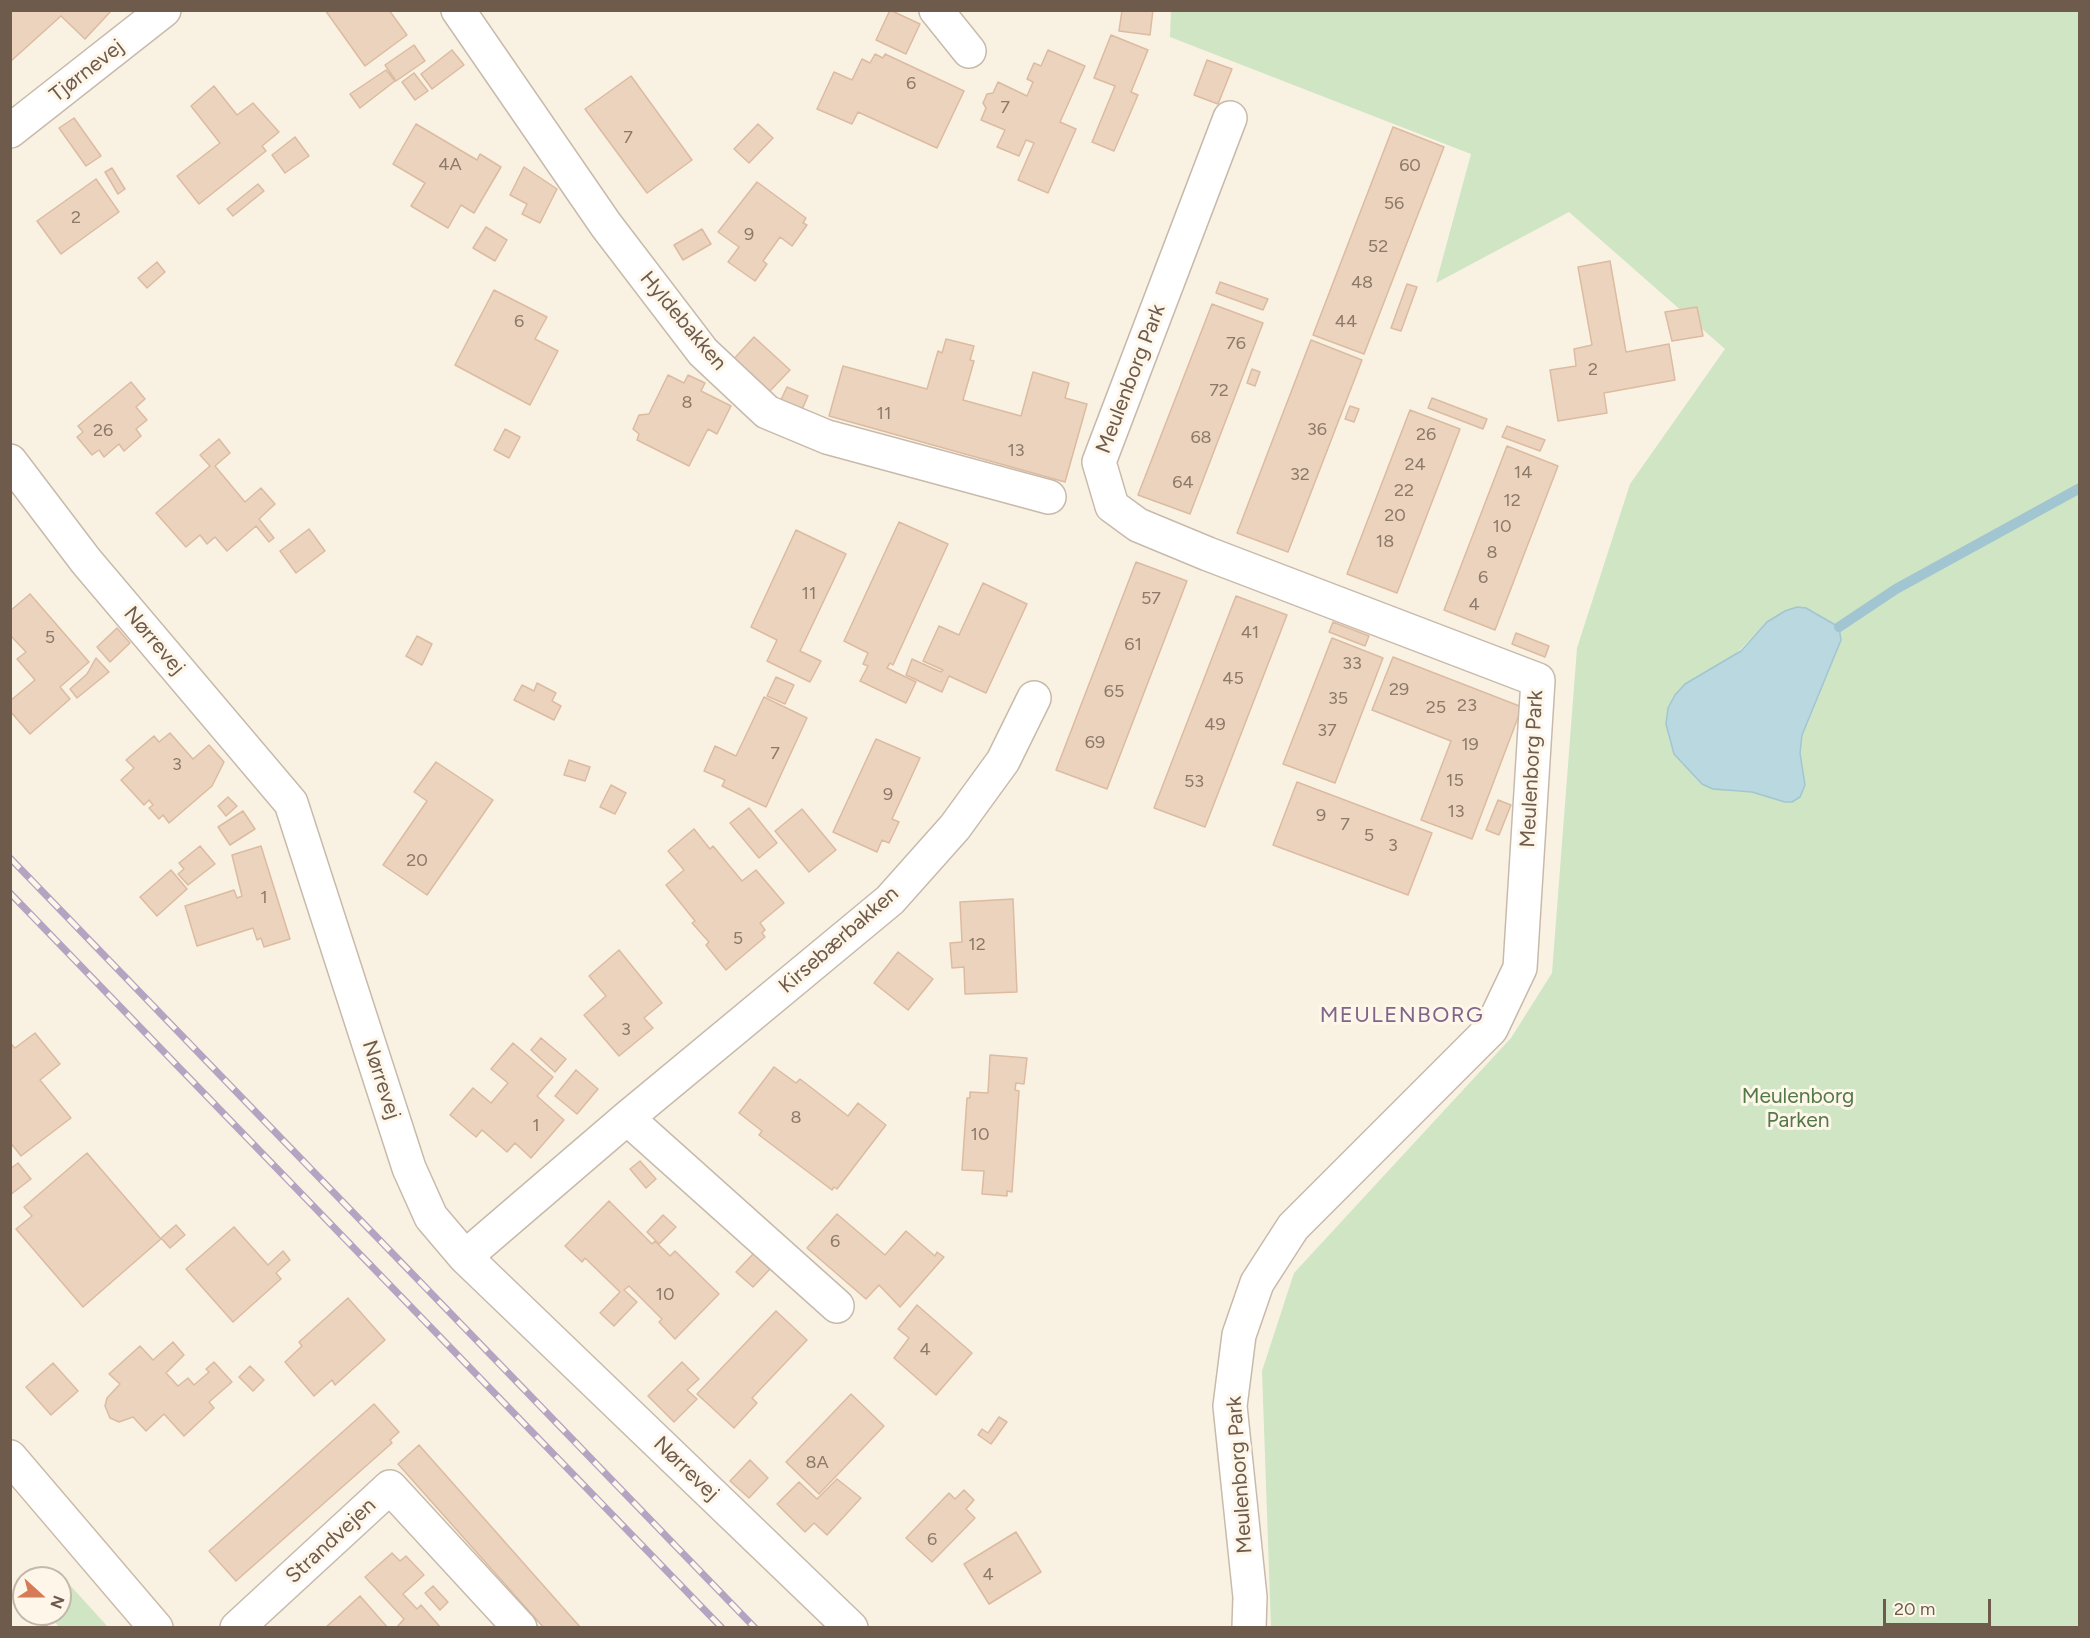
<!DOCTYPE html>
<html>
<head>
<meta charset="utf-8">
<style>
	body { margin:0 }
	#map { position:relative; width:2090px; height:1638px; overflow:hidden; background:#f9f2e3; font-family:Figtree,sans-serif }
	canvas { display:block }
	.frame { position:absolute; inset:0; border:12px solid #6e5b4c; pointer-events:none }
	.north { position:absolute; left:12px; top:1566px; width:60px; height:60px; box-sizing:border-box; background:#fdf6e9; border:2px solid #c4b8aa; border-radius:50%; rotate:111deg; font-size:16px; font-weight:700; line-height:24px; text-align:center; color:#6e5b4c }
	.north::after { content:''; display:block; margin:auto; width:21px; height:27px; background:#d67b56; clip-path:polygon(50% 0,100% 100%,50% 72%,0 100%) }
	.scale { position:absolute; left:1883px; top:1599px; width:108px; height:27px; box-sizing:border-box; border:3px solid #6e5b4c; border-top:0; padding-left:8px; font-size:18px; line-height:21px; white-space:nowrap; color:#6e5b4c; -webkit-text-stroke:4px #fdf6e9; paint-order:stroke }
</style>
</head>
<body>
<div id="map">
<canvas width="2090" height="1638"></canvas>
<div class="frame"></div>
<div class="north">N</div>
<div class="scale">20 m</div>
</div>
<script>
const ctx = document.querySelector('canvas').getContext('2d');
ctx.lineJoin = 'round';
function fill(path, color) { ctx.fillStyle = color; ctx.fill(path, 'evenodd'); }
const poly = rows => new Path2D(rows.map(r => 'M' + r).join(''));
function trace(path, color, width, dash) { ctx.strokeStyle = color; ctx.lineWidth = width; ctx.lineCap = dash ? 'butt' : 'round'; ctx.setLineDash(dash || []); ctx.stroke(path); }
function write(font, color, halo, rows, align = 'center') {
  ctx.font = font + ' Figtree,sans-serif'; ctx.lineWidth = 6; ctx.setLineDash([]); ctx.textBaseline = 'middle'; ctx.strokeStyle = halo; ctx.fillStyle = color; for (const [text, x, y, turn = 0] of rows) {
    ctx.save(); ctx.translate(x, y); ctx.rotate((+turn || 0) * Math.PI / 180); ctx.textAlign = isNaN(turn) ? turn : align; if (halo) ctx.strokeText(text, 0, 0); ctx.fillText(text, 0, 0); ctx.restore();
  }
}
fill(poly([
	[1171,10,2079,11,2079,1627,1271,1627,1262,1371,1294,1273,1511,1038,1552,973,1577,648,1630,484,1725,349,1569,212,1436,283,1471,154,1170,37],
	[1797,607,1806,608,1838,627,1841,640,1802,735,1800,753,1805,785,1785,802,1752,792,1727,791,1685,684,1731,659,1767,622],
	[58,1572,108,1627,59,1627,48,1614,60,1614,60,1578,51,1578]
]), '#cfe5c4');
const water = poly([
	[1797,607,1806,608,1839,627,1841,640,1802,735,1800,753,1805,785,1800,797,1792,802,1785,802,1752,792,1713,789,1702,784,1674,754,1666,724,1668,708,1675,695,1685,684,1741,651,1767,622,1785,611,1797,607]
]);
fill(water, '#bad8e0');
trace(water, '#a2c6d1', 1.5);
trace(poly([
	[1839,627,1896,589,2080,488]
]), '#a2c6d1', 10);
const building = poly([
	[10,10,112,10,85,39,61,16,11,61,10,10],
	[325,10,389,10,407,35,365,66,325,10],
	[890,10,920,24,906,54,876,40,890,10],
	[1122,10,1153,10,1150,35,1119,31,1122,10],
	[1111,35,1148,50,1131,92,1138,95,1114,151,1092,142,1115,86,1094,78,1111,35],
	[414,45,425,61,396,81,385,65,414,45],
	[452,50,464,65,432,89,421,74,452,50],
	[1048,50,1085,66,1060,122,1076,129,1048,193,1018,180,1034,143,1026,140,1019,156,997,147,1005,130,981,120,986,108,983,103,987,94,993,93,998,82,1027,96,1033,82,1027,79,1034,63,1041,66,1048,50],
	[875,54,883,58,885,54,964,91,937,148,858,112,852,124,817,109,834,72,852,80,862,59,870,63,875,54],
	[1207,60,1232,69,1218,104,1194,95,1207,60],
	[386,70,395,81,360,108,350,94,386,70],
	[414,73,428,91,415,100,402,82,414,73],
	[631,76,692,160,647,193,585,109,631,76],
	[214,86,237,115,253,103,279,132,262,146,266,151,199,204,177,176,220,143,191,106,214,86],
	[74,118,101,156,86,166,59,128,74,118],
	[416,124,477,160,480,154,501,167,474,213,461,205,448,228,411,206,425,183,393,164,416,124],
	[758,124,773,138,749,163,734,149,758,124],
	[1393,127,1444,147,1364,354,1313,335,1393,127],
	[295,137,309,156,285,173,272,155,295,137],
	[524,167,557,189,540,223,522,214,527,204,510,195,524,167],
	[112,168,125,189,118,194,105,172,112,168],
	[96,179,119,212,61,254,37,221,96,179],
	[757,182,806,218,803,223,807,225,792,246,780,237,763,261,767,264,755,281,728,262,739,247,718,232,757,182],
	[258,184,264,191,233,216,227,209,258,184],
	[486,227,507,240,495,261,473,248,486,227],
	[702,229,711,244,683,260,674,245,702,229],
	[1610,261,1626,352,1669,344,1675,380,1604,393,1607,413,1558,421,1550,370,1576,366,1574,349,1592,345,1578,267,1610,261],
	[157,262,165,272,147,288,138,278,157,262],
	[1220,282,1268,299,1263,310,1216,293,1220,282],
	[1407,284,1417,287,1401,331,1391,328,1407,284],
	[494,290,547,317,535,339,558,351,530,405,455,365,494,290],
	[1212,304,1263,323,1190,514,1138,495,1212,304],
	[1697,307,1703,336,1672,341,1665,312,1697,307],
	[754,337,790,370,768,393,732,361,754,337],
	[946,339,974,346,970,360,974,361,963,400,1021,416,1033,372,1069,383,1065,398,1087,404,1065,482,829,416,843,366,927,389,938,351,942,353,946,339],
	[1311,340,1362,360,1288,552,1237,533,1311,340],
	[1252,369,1260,372,1255,386,1247,383,1252,369],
	[668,375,684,383,688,375,705,383,701,391,731,406,717,434,708,429,689,466,637,440,639,434,633,429,639,415,649,414,668,375],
	[131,382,145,399,136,407,147,420,136,429,141,436,124,451,119,444,104,457,99,450,92,455,77,437,83,432,78,426,131,382],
	[787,387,808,396,800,414,779,404,787,387],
	[1432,398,1487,419,1483,429,1428,408,1432,398],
	[1350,406,1359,409,1354,422,1345,419,1350,406],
	[1410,410,1460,429,1397,593,1347,574,1410,410],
	[1507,426,1545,440,1540,451,1502,437,1507,426],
	[505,429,520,437,509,458,494,450,505,429],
	[219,439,230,453,215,466,245,502,261,488,275,504,259,519,274,538,269,542,256,526,227,551,215,537,207,544,200,535,186,547,156,513,210,466,200,455,219,439],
	[1507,446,1558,466,1495,630,1444,610,1507,446],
	[899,522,948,544,893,665,890,663,887,668,916,682,906,703,860,681,868,666,863,664,868,653,844,641,899,522],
	[309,529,325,551,296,573,280,551,309,529],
	[796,530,846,554,800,651,821,661,810,682,767,661,777,640,751,627,796,530],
	[1136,562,1187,581,1107,789,1056,770,1136,562],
	[983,583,1027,604,986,693,949,676,942,692,906,675,912,659,941,672,943,670,923,661,939,626,959,635,983,583],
	[30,594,89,662,60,687,70,699,30,734,10,711,10,701,35,680,17,659,26,652,10,635,10,611,30,594],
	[1236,596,1287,615,1205,827,1154,808,1236,596],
	[1333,622,1369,636,1365,646,1329,632,1333,622],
	[117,628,130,643,110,662,97,647,117,628],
	[1516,633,1549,646,1545,657,1512,644,1516,633],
	[417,636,432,644,422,665,406,656,417,636],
	[1332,638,1383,658,1335,783,1283,764,1332,638],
	[1393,657,1522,707,1472,839,1421,820,1451,741,1372,710,1393,657],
	[96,658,109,672,77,698,70,689,87,674,96,658],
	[776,677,794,685,785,704,767,696,776,677],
	[537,683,556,693,552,701,561,706,554,720,514,700,522,685,534,691,537,683],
	[764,697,807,718,766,807,722,786,725,780,704,771,715,746,736,756,764,697],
	[170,733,193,759,209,745,224,762,212,786,169,823,163,815,159,819,149,808,153,805,149,800,144,805,121,780,134,768,126,760,154,736,159,742,170,733],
	[876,739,920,758,892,819,899,822,889,843,882,840,877,852,833,832,876,739],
	[569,760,590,767,585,781,564,775,569,760],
	[436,762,493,800,427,895,383,865,427,801,414,792,436,762],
	[1297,782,1432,833,1408,895,1273,845,1297,782],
	[611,785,626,793,615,814,600,807,611,785],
	[228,797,237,806,226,816,218,806,228,797],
	[1498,800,1511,805,1499,835,1486,830,1498,800],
	[749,808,777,843,759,858,730,823,749,808],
	[802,809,836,850,809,872,775,831,802,809],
	[243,811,255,829,230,845,218,827,243,811],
	[694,829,710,849,713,846,742,881,756,870,784,903,760,923,765,930,762,933,765,937,726,970,706,945,709,942,692,923,695,921,666,885,684,870,668,851,694,829],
	[200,846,215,864,188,885,178,874,184,869,179,863,200,846],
	[261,846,290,939,264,947,261,938,257,940,253,928,197,946,185,906,234,890,237,898,242,896,232,855,261,846],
	[171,870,187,889,157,916,140,897,171,870],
	[1013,899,1017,992,965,994,964,967,952,968,950,943,962,942,960,902,1013,899],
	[619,950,662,1003,644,1018,653,1028,619,1056,584,1015,606,996,589,976,619,950],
	[898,952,933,979,908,1010,874,983,898,952],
	[35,1033,60,1064,40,1080,71,1118,21,1156,10,1142,10,1043,15,1048,35,1033],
	[541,1038,566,1059,555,1072,531,1050,541,1038],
	[513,1043,553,1077,537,1096,564,1120,531,1158,515,1143,507,1152,482,1130,476,1137,450,1115,473,1088,491,1103,508,1083,491,1069,513,1043],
	[990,1055,1027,1058,1024,1084,1016,1083,1015,1090,1019,1091,1012,1192,1007,1191,1007,1196,982,1194,984,1171,962,1170,967,1098,970,1098,970,1092,988,1093,990,1055],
	[774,1067,796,1083,800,1079,848,1116,858,1103,886,1125,837,1189,834,1187,832,1190,759,1135,762,1131,739,1113,774,1067],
	[576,1070,598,1089,577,1114,555,1096,576,1070],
	[87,1153,161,1239,83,1307,16,1229,32,1216,24,1207,87,1153],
	[640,1161,656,1179,646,1188,630,1169,640,1161],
	[18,1163,31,1179,10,1195,10,1169,18,1163],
	[609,1201,652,1244,655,1241,670,1256,675,1251,719,1294,675,1339,659,1322,662,1319,629,1286,624,1290,637,1302,614,1326,600,1313,620,1292,585,1258,582,1262,565,1246,609,1201],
	[837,1214,885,1255,906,1231,935,1256,937,1252,944,1257,900,1307,879,1285,866,1299,807,1248,837,1214],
	[663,1215,676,1227,659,1244,647,1232,663,1215],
	[176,1225,185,1235,170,1248,161,1238,176,1225],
	[234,1227,268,1265,283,1251,290,1260,276,1273,281,1279,233,1322,186,1269,234,1227],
	[754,1253,771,1268,753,1287,736,1272,754,1253],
	[348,1298,385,1340,335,1385,332,1380,314,1396,285,1362,302,1346,299,1342,348,1298],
	[917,1305,972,1353,936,1395,894,1358,909,1338,898,1329,917,1305],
	[776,1311,807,1340,752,1398,757,1403,734,1428,697,1394,776,1311],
	[173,1342,184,1355,166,1373,178,1386,188,1378,194,1385,209,1372,206,1369,214,1362,232,1382,209,1402,214,1408,184,1436,164,1414,146,1431,133,1417,119,1422,110,1418,105,1406,107,1398,120,1384,109,1374,140,1346,153,1360,173,1342],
	[682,1362,699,1379,687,1390,697,1399,674,1422,648,1396,682,1362],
	[53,1363,78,1391,51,1415,26,1387,53,1363],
	[250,1366,264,1380,253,1391,239,1377,250,1366],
	[851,1394,884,1426,819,1494,786,1462,851,1394],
	[374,1404,399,1432,390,1440,392,1443,236,1581,209,1551,374,1404],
	[999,1417,1007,1422,991,1444,978,1435,982,1429,988,1433,999,1417],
	[419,1445,581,1628,544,1628,398,1464,419,1445],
	[750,1460,768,1478,749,1498,730,1481,750,1460],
	[837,1479,861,1498,827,1535,814,1523,805,1532,777,1504,799,1482,817,1499,837,1479],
	[964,1490,974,1500,966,1509,975,1518,932,1562,906,1538,949,1493,955,1499,964,1490],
	[1016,1532,1041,1572,989,1604,964,1564,1016,1532],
	[392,1553,400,1561,406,1556,424,1575,403,1594,417,1609,421,1605,441,1628,396,1628,404,1619,365,1577,392,1553],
	[433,1586,448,1602,440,1610,425,1593,433,1586],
	[360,1596,388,1628,325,1628,360,1596]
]);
fill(building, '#ebd3be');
trace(building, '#dcbba0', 1.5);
const minor = poly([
	[458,10,606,225,703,352,767,412,827,437,1049,497],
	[936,10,969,51],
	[1230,118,1099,462,1112,506,1138,525,1208,554,1538,680,1520,968,1491,1029,1293,1227,1257,1283,1239,1335,1230,1406,1250,1597,1249,1628],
	[10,131,164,10],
	[10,461,86,561,291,803,409,1168,431,1217,465,1257,851,1628],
	[627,1118,837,1306],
	[465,1257,627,1118,890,900,955,827,1003,761,1034,698],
	[237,1628,390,1487,520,1628]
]);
const secondary = poly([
	[10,1457,156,1628]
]);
trace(minor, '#c8baab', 36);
trace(secondary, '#cba', 36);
trace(minor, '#fff', 33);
trace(secondary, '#fff', 33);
const rail = poly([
	[10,858,755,1628],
	[10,893,722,1628]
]);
trace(rail, '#b5a4c1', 7);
trace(rail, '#fdf6e9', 4.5, [14]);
write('18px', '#8d7968', null, [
	["6",911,84],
	["7",1005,108],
	["7",628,138],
	["4A",450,165],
	["60",1410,166],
	["56",1394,204],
	["2",76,218],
	["9",749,235],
	["52",1378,247],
	["48",1362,283],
	["6",519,322],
	["44",1346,322],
	["76",1236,344],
	["2",1593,370],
	["72",1219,391],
	["8",687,403],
	["11",884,414],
	["36",1317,430],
	["26",103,431],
	["26",1426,435],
	["68",1201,438],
	["13",1016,451],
	["24",1415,465],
	["14",1523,473],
	["32",1300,475],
	["64",1183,483],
	["22",1404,491],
	["12",1512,501],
	["20",1395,516],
	["10",1502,527],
	["18",1385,542],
	["8",1492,553],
	["6",1483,578],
	["11",809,594],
	["57",1151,599],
	["4",1474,605],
	["41",1250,633],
	["5",50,638],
	["61",1133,645],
	["33",1352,664],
	["45",1233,679],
	["29",1399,690],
	["65",1114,692],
	["35",1338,699],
	["23",1467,706],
	["25",1436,708],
	["49",1215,725],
	["37",1327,731],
	["69",1095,743],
	["19",1470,745],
	["7",775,754],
	["3",177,765],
	["15",1455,781],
	["53",1194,782],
	["9",888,795],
	["13",1456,812],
	["9",1321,816],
	["7",1345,825],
	["5",1369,836],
	["3",1393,846],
	["20",417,861],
	["1",264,898],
	["5",738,939],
	["12",977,945],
	["3",626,1030],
	["8",796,1118],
	["1",536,1126],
	["10",980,1135],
	["6",835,1242],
	["10",665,1295],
	["4",925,1350],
	["8A",817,1463],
	["6",932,1540],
	["4",988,1575]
]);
write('21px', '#6e5b4c', '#fdf6e9', [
	["Tjørnevej",87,71,-38],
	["Hyldebakken",683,321,50],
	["Meulenborg Park",1131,379,-69],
	["Nørrevej",154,641,50],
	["Meulenborg Park",1532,769,-87],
	["Kirsebærbakken",839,940,-41],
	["Nørrevej",381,1080,72],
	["Nørrevej",686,1469,44],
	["Meulenborg Park",1240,1475,-94],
	["Strandvejen",331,1541,-43]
]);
write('21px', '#547949', '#fdf6e9', [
	["Meulenborg",1798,1097],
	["Parken",1798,1121]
]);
ctx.letterSpacing = '1.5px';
write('22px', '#80658b', '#fdf6e9', [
	["MEULENBORG",1402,1016]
]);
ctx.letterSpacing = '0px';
</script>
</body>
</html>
